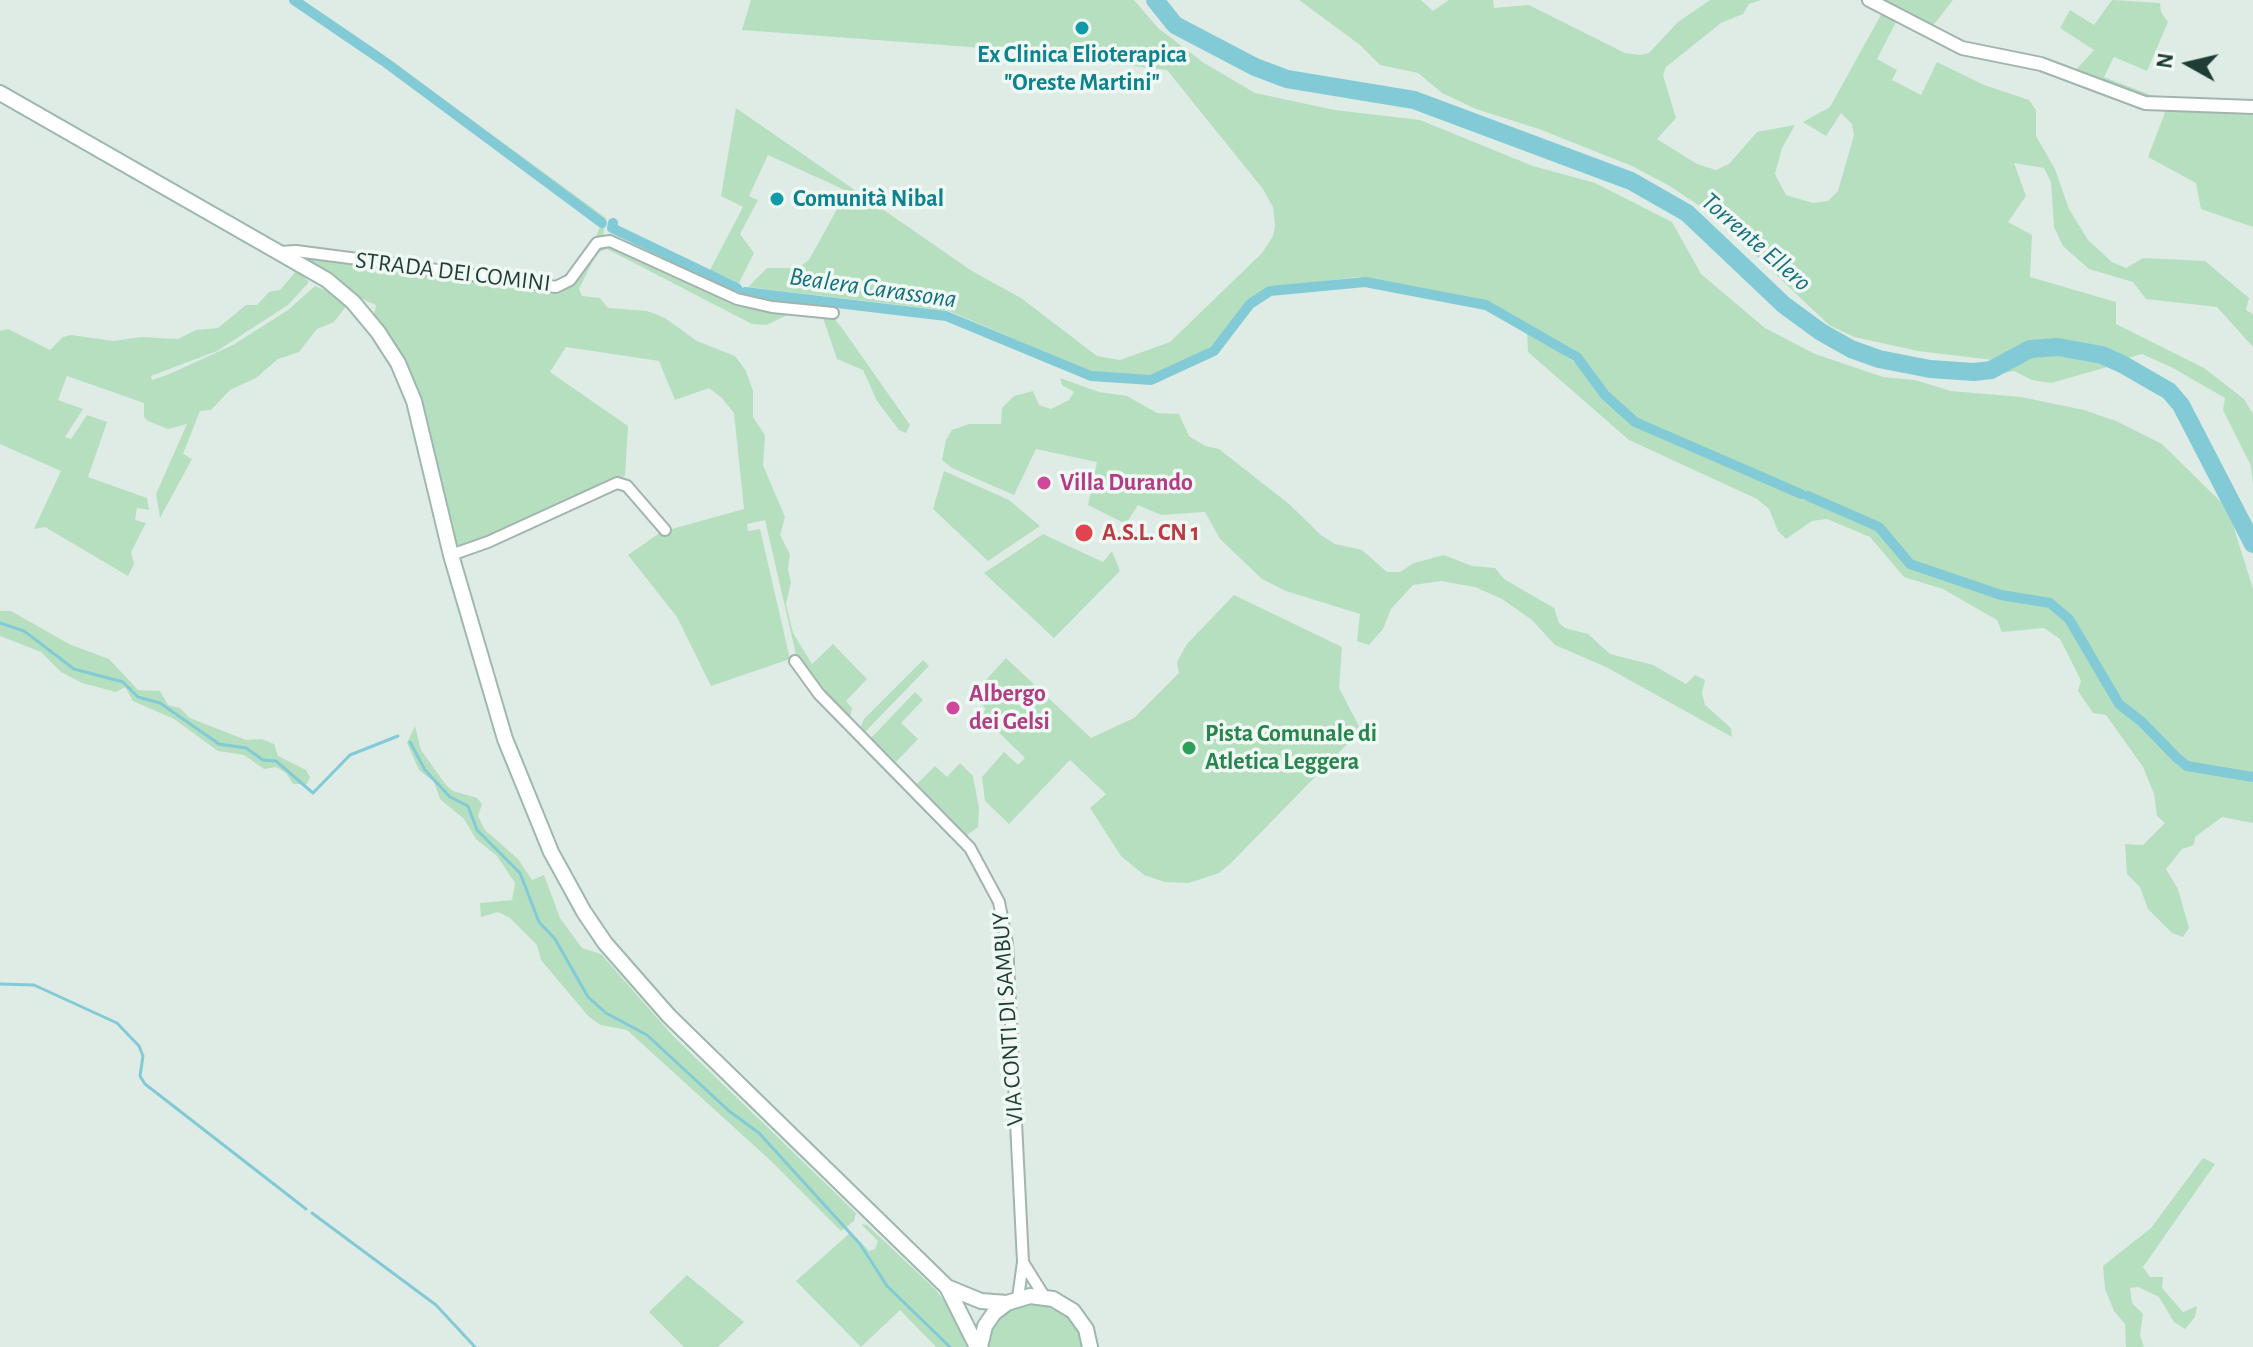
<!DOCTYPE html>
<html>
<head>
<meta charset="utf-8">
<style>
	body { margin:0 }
	#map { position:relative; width:2253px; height:1347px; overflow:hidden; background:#dfece6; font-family:"Alegreya Sans",sans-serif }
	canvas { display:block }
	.north { position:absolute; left:2149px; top:24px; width:80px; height:80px; -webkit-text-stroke:6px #f0f8f4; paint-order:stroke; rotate:278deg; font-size:22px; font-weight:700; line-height:32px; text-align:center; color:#1f3d34 }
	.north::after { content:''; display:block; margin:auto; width:28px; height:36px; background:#1f3d34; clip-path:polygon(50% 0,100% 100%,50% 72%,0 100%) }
</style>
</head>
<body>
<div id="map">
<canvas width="2253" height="1347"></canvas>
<div class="north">N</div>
</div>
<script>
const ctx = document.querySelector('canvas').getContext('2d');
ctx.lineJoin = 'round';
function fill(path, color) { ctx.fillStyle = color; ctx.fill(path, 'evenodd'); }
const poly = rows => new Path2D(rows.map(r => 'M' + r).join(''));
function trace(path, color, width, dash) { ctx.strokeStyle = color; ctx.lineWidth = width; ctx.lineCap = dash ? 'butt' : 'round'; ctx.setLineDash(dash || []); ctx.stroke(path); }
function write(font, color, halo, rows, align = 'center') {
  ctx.font = font + ' "Alegreya Sans",sans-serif'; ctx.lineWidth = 7; ctx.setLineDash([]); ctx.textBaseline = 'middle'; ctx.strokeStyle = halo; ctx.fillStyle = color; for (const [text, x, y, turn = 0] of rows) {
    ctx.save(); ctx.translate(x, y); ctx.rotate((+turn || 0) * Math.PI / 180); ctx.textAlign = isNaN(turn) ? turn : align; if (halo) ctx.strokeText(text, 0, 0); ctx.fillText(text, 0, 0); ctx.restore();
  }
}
fill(poly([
	[751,0,1134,0,1158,28,1204,63,1255,93,1335,110,1420,120,1533,166,1595,183,1672,222,1701,274,1765,328,1815,354,1883,377,1915,380,1951,391,2021,397,2084,410,2116,421,2162,444,2221,502,2233,525,2253,589,2253,775,2191,765,2175,755,2120,701,2071,618,2050,601,2003,592,1914,563,1879,524,1636,419,1608,391,1575,350,1491,303,1358,277,1273,287,1251,298,1222,339,1198,356,1150,376,1097,374,949,311,748,287,767,268,798,268,809,260,847,191,768,155,749,196,758,200,740,234,754,253,739,283,710,270,743,207,721,196,736,108,972,271,1021,298,1097,356,1120,360,1170,342,1262,253,1273,236,1275,226,1273,207,1263,189,1167,70,970,47,742,30],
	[1299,0,1421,0,1433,11,1449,0,1493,0,1494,8,1529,5,1625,53,1640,55,1649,53,1678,22,1710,0,1761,0,1749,4,1743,14,1721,23,1666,67,1663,75,1676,118,1657,139,1697,164,1716,170,1729,164,1757,132,1795,125,1782,148,1775,174,1786,195,1813,203,1828,201,1838,191,1854,135,1852,124,1841,113,1826,136,1803,122,1830,107,1883,11,1898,18,1877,59,1897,70,1892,80,1921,95,1937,62,1984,85,2029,100,2036,110,2036,136,2055,169,2069,209,2088,240,2112,262,2126,268,2143,258,2205,261,2249,298,2246,310,2253,314,2253,347,2217,307,2146,299,2133,282,2089,269,2063,246,2054,227,2051,182,2044,168,2014,163,2026,196,2008,222,2032,235,2030,277,2116,302,2116,324,2204,368,2244,399,2253,414,2253,485,2251,466,2223,410,2225,398,2171,367,2142,354,2128,358,2066,342,2031,344,1993,360,1918,351,1854,337,1829,325,1712,214,1668,185,1632,166,1539,129,1476,109,1442,93,1418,73,1380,65,1360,45],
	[1879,0,1953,0,1931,28],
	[2112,0,2160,3,2161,12,2168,22,2147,71,2114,57,2104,77,2161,99,2147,98,2074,72,2094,50,2060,28,2070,10,2094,25],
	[389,59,606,218,603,237,595,240,600,226,386,68],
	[2167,107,2253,112,2253,227,2201,209,2196,183,2148,157],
	[608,245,674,275,791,313,767,325,752,324,607,249,597,253,579,289,582,296,600,298,608,308,647,311,665,318,697,341,735,356,746,371,753,391,753,417,765,435,763,465,785,517,780,535,790,554,788,569,791,583,786,604,793,633,812,664,833,644,867,679,846,701,852,708,850,718,818,687,797,659,765,520,747,524,748,531,760,529,790,659,711,686,677,617,628,555,661,532,744,509,734,413,722,398,709,388,675,400,659,361,566,347,550,372,628,426,625,476,488,538,456,548,418,393,402,357,374,316,376,305,355,296,301,257,553,291,565,288,596,248],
	[297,270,309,282,288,305,217,351,151,376,152,380,167,375,233,345,288,310,315,286,330,292,347,305,334,322,317,329,299,352,278,359,256,378,230,390,211,410,200,411,183,454,192,459,160,518,156,494,187,424,168,429,148,421,144,417,144,403,67,376,58,400,83,409,65,437,71,439,87,415,107,422,88,477,147,498,149,510,137,508,135,520,146,523,131,552,134,564,128,576,45,527,34,529,61,471,0,444,0,331,8,329,50,350,63,337,71,335,113,341,141,337,178,339,196,330,218,328,246,305,257,305,269,292,280,290],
	[822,315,834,318,842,328,910,425,906,433,899,430,877,401,863,370,837,359],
	[1527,330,1577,364,1603,398,1637,427,1876,529,1913,567,2000,597,2049,606,2068,620,2085,645,2117,704,2178,761,2188,767,2253,779,2253,823,2222,817,2195,837,2194,845,2182,849,2166,869,2178,889,2189,928,2183,937,2172,933,2148,909,2140,887,2127,874,2125,844,2143,845,2165,823,2157,816,2154,794,2143,767,2106,715,2093,713,2078,691,2081,681,2060,639,2044,628,2002,632,1997,620,1943,589,1904,577,1870,537,1827,519,1812,521,1786,539,1778,531,1769,509,1757,499,1629,440,1528,352],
	[2064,351,2080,353,2111,366,2051,383,2032,380,2014,371,2004,373,2030,353],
	[1060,378,1099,392,1127,396,1157,413,1179,414,1189,436,1205,446,1219,449,1289,504,1321,535,1335,544,1362,550,1387,572,1400,572,1414,563,1444,555,1472,566,1495,568,1504,579,1554,608,1559,623,1565,628,1588,634,1610,654,1653,665,1686,684,1695,675,1705,680,1702,693,1705,705,1731,728,1732,737,1606,667,1555,645,1532,620,1502,599,1475,587,1441,581,1413,585,1391,609,1383,629,1369,645,1357,641,1360,614,1286,591,1262,579,1220,539,1205,512,1161,515,1138,505,1126,524,1088,505,1097,462,1036,449,1014,495,952,468,942,460,946,440,952,430,969,424,1001,424,1002,408,1014,396,1033,391,1039,405,1051,409,1069,400,1074,392,1062,385],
	[944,471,1009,500,1040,526,988,561,933,509],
	[1043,534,1103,562,1112,551,1120,571,1054,638,984,573],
	[1234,595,1342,647,1339,688,1361,730,1231,863,1219,873,1189,883,1165,882,1144,875,1121,856,1090,808,1106,794,1070,760,1009,824,985,801,982,777,1004,752,1018,765,1025,758,981,715,986,709,972,695,1006,658,1091,738,1134,718,1179,673,1177,662,1187,644],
	[0,611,11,611,69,644,109,659,138,690,160,691,168,705,180,708,190,718,246,740,262,739,274,744,278,756,306,770,310,777,307,784,293,784,286,773,276,767,264,769,244,755,218,751,174,719,133,701,125,687,116,692,82,683,61,672,41,652,0,636],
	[923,660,929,666,865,732,861,727,864,719],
	[915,692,923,700,901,723,918,739,896,762,871,738],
	[415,726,421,750,446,785,453,791,477,798,482,804,478,816,485,830,518,859,532,880,544,875,560,918,582,948,601,954,673,1036,856,1213,854,1221,841,1231,772,1162,627,1030,601,1025,589,1017,541,960,537,945,510,918,498,912,481,917,480,903,512,900,515,883,497,856,476,839,464,819,440,799,434,782,419,770,407,743],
	[960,763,973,776,979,808,978,827,967,835,917,784,935,766,947,777],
	[2203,1158,2215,1164,2143,1267,2150,1277,2163,1277,2162,1288,2183,1312,2197,1306,2195,1317,2185,1329,2174,1322,2159,1297,2138,1287,2130,1288,2132,1303,2143,1314,2140,1335,2144,1347,2126,1347,2125,1324,2114,1311,2105,1289,2103,1266,2151,1228],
	[861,1224,867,1225,936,1290,954,1314,967,1347,936,1347,900,1310,861,1347,796,1281,851,1232,869,1251,875,1249,878,1241],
	[687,1275,744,1322,718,1347,684,1347,649,1312],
	[1038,1303,1068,1316,1079,1332,1082,1347,987,1347,992,1329,1000,1318,1020,1305]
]), '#b6dfc0');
trace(poly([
	[0,623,24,631,74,669,123,682,138,697,160,703,219,744,246,748,263,760,276,761,313,793,350,755,398,736],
	[410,742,425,770,450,797,468,806,477,830,520,873,539,922,555,939,588,997,606,1013,647,1035,729,1111,759,1133,860,1244,887,1286,950,1347],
	[0,984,34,985,117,1023,139,1046,143,1056,140,1076,145,1084,306,1209],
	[312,1213,436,1305,475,1347]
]), '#82cbd6', 3);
trace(poly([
	[294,0,382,60],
	[385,62,602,223],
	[613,223,612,228,737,288],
	[745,292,946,316,1091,376,1151,380,1214,351,1250,304,1270,291,1365,282,1486,305,1577,357,1605,395,1635,422,1801,494],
	[1808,496,1879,527,1910,564,2001,595,2050,603,2069,619,2119,704,2142,722,2177,758,2187,766,2253,777]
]), '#82cbd6', 10);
trace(poly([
	[1155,0,1175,25,1255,67,1287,79,1414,100,1631,181,1687,213,1784,305,1821,332,1851,349,1879,359,1930,369,1974,372,1991,370,2030,349,2058,347,2102,355,2122,364,2169,391,2181,405,2253,544]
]), '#82cbd6', 18);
const minor = poly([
	[280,252,296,251,381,262,556,287,570,280,597,243,610,241,737,299,772,307,833,313],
	[451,555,488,542,617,483,627,486,665,530],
	[795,661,819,694,970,848,999,902,1007,943,1023,1262,1018,1298],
	[1024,1264,1044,1296]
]);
const tertiary = poly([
	[1869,0,1962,48,2041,64,2145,103,2253,107]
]);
const secondary = poly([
	[0,93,327,280,353,302,378,332,398,363,414,401,451,555,505,739,551,852,584,912,605,943,669,1016,947,1287,977,1347],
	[947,1287,981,1301,1007,1303],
	[980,1347,985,1326,994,1313,1007,1303,1030,1296,1053,1299,1073,1311,1086,1329,1090,1347]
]);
trace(minor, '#a2b4ad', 14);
trace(tertiary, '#a2b4ad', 16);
trace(secondary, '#9db8ae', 18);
trace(minor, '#fff', 10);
trace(tertiary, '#fff', 12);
trace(secondary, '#fff', 14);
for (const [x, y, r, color] of [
	[1082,28,8,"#0f9aa8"],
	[777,199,8,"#0f9aa8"],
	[1044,483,8,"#d1479c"],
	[1084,533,10,"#e0444e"],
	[953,708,8,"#d1479c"],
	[1189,748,8,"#2e9e5b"]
]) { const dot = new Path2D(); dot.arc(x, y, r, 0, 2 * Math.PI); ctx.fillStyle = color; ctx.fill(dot); trace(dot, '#f0f8f4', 3); }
write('bold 24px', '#0d838f', '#f0f8f4', [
	["Ex Clinica Elioterapica",1082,55],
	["\"Oreste Martini\"",1082,83],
	["Comunità Nibal",793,199,"left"]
]);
write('24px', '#1f3d34', '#f0f8f4', [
	["STRADA DEI COMINI",453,272,7],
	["VIA CONTI DI SAMBUY",1008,1019,-94]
]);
write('bold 24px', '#b23c85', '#f0f8f4', [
	["Villa Durando",1060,483],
	["Albergo",969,694],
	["dei Gelsi",969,722]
], 'left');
write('bold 24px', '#be3a42', '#f0f8f4', [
	["A.S.L. CN 1",1102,533]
], 'left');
write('bold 24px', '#27864d', '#f0f8f4', [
	["Pista Comunale di",1205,734],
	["Atletica Leggera",1205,762]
], 'left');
write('italic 26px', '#146f7e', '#f0f8f4', [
	["Torrente Ellero",1756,242,41],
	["Bealera Carassona",873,288,8]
]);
</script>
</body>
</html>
